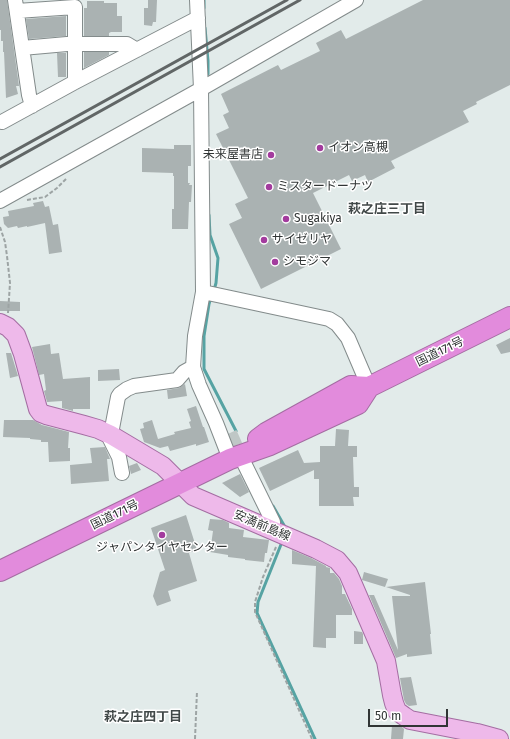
<!DOCTYPE html>
<html>
<head>
<meta charset="utf-8">
<style>
	body { margin:0 }
	#map { position:relative; width:510px; height:739px; overflow:hidden; background:#e2ebea; font-family:"Fira Sans",sans-serif }
	canvas { display:block }
	.scale { position:absolute; left:368px; top:709px; width:80px; height:18px; box-sizing:border-box; border:2px solid #313535; border-top:0; padding-left:5px; font-size:12px; line-height:14px; white-space:nowrap; color:#313535; -webkit-text-stroke:3px #fff; paint-order:stroke }
</style>
</head>
<body>
<div id="map">
<canvas width="510" height="739"></canvas>
<div class="scale">50 m</div>
</div>
<script>
const ctx = document.querySelector('canvas').getContext('2d');
ctx.lineJoin = 'round';
const poly = rows => new Path2D(rows.map(r => 'M' + r).join(''));
function trace(path, color, width, dash) { ctx.strokeStyle = color; ctx.lineWidth = width; ctx.lineCap = dash ? 'butt' : 'round'; ctx.setLineDash(dash || []); ctx.stroke(path); }
function fill(path, color) { ctx.fillStyle = color; ctx.fill(path, 'evenodd'); }
function write(font, color, halo, rows, align = 'center') {
  ctx.font = font + ' "Fira Sans","Noto Sans JP",sans-serif'; ctx.lineWidth = 3; ctx.setLineDash([]); ctx.textBaseline = 'middle'; ctx.strokeStyle = halo; ctx.fillStyle = color; for (const [text, x, y, turn = 0] of rows) {
    ctx.save(); ctx.translate(x, y); ctx.rotate((+turn || 0) * Math.PI / 180); ctx.textAlign = isNaN(turn) ? turn : align; if (halo) ctx.strokeText(text, 0, 0); ctx.fillText(text, 0, 0); ctx.restore();
  }
}
trace(poly([
	[204,8,204,0],
	[205,28,208,61,208,74],
	[209,215,210,235,218,258,216,283,214,290],
	[211,297,209,304,204,336,204,369,236,431],
	[273,506,285,527],
	[282,542,258,602,257,613,315,739]
]), '#56a3a3', 3);
fill(poly([
	[0,0,7,0,19,86,16,86,18,94,6,98,4,52,3,52,3,41,1,41,1,30,0,30],
	[148,0,157,0,156,22,153,22,152,26,144,25,144,8,148,8],
	[423,0,510,0,510,85,476,102,477,104,463,111,469,122,391,161,395,168,368,182,365,175,352,181,349,175,313,193,341,249,261,289,229,224,242,218,235,204,248,198,216,134,229,128,223,115,229,112,221,94,278,65,281,70,320,51,316,43,341,30,346,39],
	[87,1,104,1,104,3,117,3,117,16,122,16,122,32,111,32,109,33,109,36,84,36,84,8,87,8],
	[66,16,66,36,29,39,26,19],
	[84,52,109,52,109,55,84,68],
	[57,53,66,53,66,77,58,77],
	[174,145,191,145,191,166,188,166,188,183,190,183,189,185,192,185,191,202,189,202,188,229,172,229,172,209,174,209,174,176,173,176,173,173,142,172,142,148,174,149],
	[43,201,45,207,49,206,53,225,58,224,62,252,49,254,45,223,27,227,27,226,18,228,17,226,8,228,4,224,3,217,9,216,8,211,34,206,33,203],
	[0,301,20,302,20,311,0,311],
	[510,338,510,352,501,354,496,345],
	[50,344,51,354,59,353,63,379,90,377,90,409,73,409,73,411,62,408,62,401,47,402,44,391,46,390,44,374,39,375,32,347],
	[6,353,11,353,18,376,10,378],
	[119,369,120,380,98,381,98,370],
	[185,384,187,396,168,399,167,390,179,388],
	[196,406,203,427,204,427,209,442,196,446,196,444,170,451,168,446,160,448,144,442,140,429,144,428,143,423,152,420,158,439,175,434,174,432,191,428,189,422,191,421,187,409],
	[4,420,33,420,42,425,69,432,68,448,70,448,70,461,49,462,48,442,41,442,41,440,30,439,30,438,3,437],
	[336,429,349,430,348,446,357,446,357,457,353,457,354,487,359,487,359,497,353,497,354,506,319,506,319,479,314,479,314,470,270,491,259,468,298,450,304,463,320,462,320,446,335,446],
	[105,447,110,459,107,459,109,481,71,484,70,465,92,463,90,448],
	[137,463,141,470,131,474,129,466],
	[240,474,249,492,240,497,222,483],
	[186,515,197,550,189,553,197,581,168,591,171,601,157,606,153,596,160,572,165,570,151,528],
	[210,519,223,520,229,523,229,528,244,530,243,537,269,540,267,553,265,553,264,562,245,560,245,559,228,557,228,555,210,552,213,531,208,530],
	[292,550,311,558,326,566,326,567,330,568,330,573,334,573,339,579,342,586,342,594,345,594,352,609,352,615,336,615,336,638,326,638,326,648,313,647,316,566,292,564],
	[364,572,388,579,385,587,362,580],
	[425,582,431,634,430,634,432,654,407,657,407,654,396,658,369,595,374,595,398,650,392,596,410,596,410,595,386,587],
	[354,631,362,632,363,634,363,644,354,644],
	[411,677,417,705,409,706,406,704,404,700,400,678],
	[392,725,402,727,404,729,403,739,391,739]
]), '#aab2b2');
trace(poly([
	[230,433,244,464]
]), '#bfc7c6', 14, [14, 7]);
const minor = poly([
	[15,0,29,95,32,106],
	[197,0,201,89,203,292,195,336,193,367,199,385,216,423,230,459],
	[17,11,75,7,75,82],
	[22,48,67,44,127,44,137,50],
	[2,122,75,82,198,18],
	[0,201,201,89,356,0],
	[203,292,329,319,337,324,348,338,369,387],
	[245,465,273,522,273,531],
	[122,473,119,457,110,439,118,397,120,394,127,389,134,386,177,380,184,372,193,367]
]);
const major = poly([
	[0,323,8,327,16,335,23,354,38,409,41,413,46,415,84,425,98,429,111,435,163,466,193,496,316,549,337,560,348,573,386,661,392,695,394,703,397,711,404,716,410,720,477,733,499,739]
]);
const highway = poly([
	[258,439,266,433,351,386,369,387,510,317],
	[0,571,230,459,270,445,358,404,369,387]
]);
trace(minor, '#838b8b', 16);
trace(major, '#a46da2', 20);
trace(highway, '#a46da2', 22);
trace(poly([
	[27,200,45,197,57,188,67,178],
	[0,227,5,242,7,256,10,283,8,313],
	[276,547,263,577,255,602,255,612,312,739],
	[195,739,197,691]
]), '#9da4a4', 2, [4, 2]);
trace(minor, '#fff', 14);
trace(major, '#eeb9ea', 18);
trace(highway, '#e28bdc', 20);
trace(poly([
	[0,159,287,0],
	[0,167,300,0]
]), '#616666', 3);
for (const [x, y, r, color] of [
	[320,148,4,"#a33b9e"],
	[271,155,4,"#a33b9e"],
	[269,187,4,"#a33b9e"],
	[286,219,4,"#a33b9e"],
	[264,240,4,"#a33b9e"],
	[275,262,4,"#a33b9e"],
	[162,535,4,"#a33b9e"]
]) { const dot = new Path2D(); dot.arc(x, y, r, 0, 2 * Math.PI); ctx.fillStyle = color; ctx.fill(dot); trace(dot, '#fff', 1.5); }
write('12px', '#313535', '#fff', [
	["イオン高槻",328,148],
	["未来屋書店",263,155,"right"],
	["ミスタードーナツ",277,187],
	["Sugakiya",294,219],
	["サイゼリヤ",272,240],
	["シモジマ",283,262],
	["ジャパンタイヤセンター",162,548,"center"]
], 'left');
write('12px', '#313535', '#fff', [
	["国道171号",440,352,-26],
	["国道171号",115,515,-26],
	["安満前島線",262,526,23]
]);
write('bold 13px', '#414848', '#fff', [
	["萩之庄三丁目",387,209],
	["萩之庄四丁目",143,717]
]);
</script>
</body>
</html>
